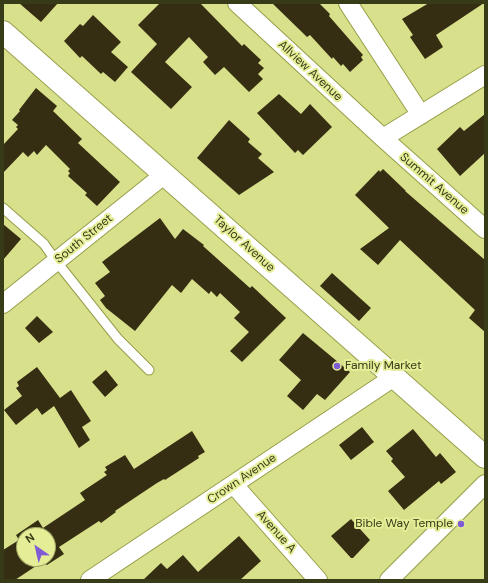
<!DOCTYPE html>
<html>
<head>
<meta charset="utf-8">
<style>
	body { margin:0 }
	#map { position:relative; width:488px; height:583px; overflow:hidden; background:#d8e08b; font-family:"DM Sans",sans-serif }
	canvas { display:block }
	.frame { position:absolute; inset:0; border:4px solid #383b18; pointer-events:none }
	.north { position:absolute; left:16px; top:527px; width:40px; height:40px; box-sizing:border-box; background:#e5ed97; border:1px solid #a0a664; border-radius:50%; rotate:326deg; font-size:11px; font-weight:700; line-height:16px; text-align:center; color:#383b18 }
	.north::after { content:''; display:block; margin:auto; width:14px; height:18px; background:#7f5cd6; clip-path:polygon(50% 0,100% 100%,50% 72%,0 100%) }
</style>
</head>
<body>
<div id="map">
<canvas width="488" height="583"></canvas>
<div class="frame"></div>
<div class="north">N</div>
</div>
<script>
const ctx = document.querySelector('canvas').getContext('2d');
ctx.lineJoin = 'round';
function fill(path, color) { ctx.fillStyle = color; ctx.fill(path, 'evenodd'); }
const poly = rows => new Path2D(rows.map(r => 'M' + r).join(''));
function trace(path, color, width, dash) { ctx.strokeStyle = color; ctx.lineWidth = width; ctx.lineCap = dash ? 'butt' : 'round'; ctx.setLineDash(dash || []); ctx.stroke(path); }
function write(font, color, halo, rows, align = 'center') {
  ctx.font = font + ' "DM Sans",sans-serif'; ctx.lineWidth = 4; ctx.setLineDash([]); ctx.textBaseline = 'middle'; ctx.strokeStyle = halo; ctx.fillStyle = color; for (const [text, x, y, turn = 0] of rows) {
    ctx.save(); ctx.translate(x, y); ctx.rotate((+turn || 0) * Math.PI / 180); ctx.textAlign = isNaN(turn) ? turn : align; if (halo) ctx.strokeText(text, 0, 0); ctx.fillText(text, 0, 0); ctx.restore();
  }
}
fill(poly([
	[19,3,58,3,41,22],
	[160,3,200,3,242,46,244,44,261,60,258,63,264,68,258,74,263,79,249,92,224,67,215,75,203,62,208,57,189,37,165,62,192,87,171,109,131,72,157,44,138,25],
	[272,3,319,3,330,14,329,16,363,55,361,57,363,60,350,72,343,64,341,66,333,57,332,59,310,35,307,37],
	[429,3,484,3,436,35,443,47,425,59,410,37,413,35,402,19],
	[93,15,121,42,111,52,128,67,115,82,103,72,101,74,82,56,80,58,64,41,80,24,83,26],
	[36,88,57,106,53,111,82,139,78,143,120,182,97,206,85,195,87,193,68,176,70,173,68,171,70,169,46,145,37,155,34,151,28,157,23,152,3,173,3,145,18,129,16,127,18,125,12,120,20,111,19,110],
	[279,94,301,114,310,104,332,127,303,155,298,150,295,153,257,113],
	[485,114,485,153,460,176,437,149,460,127,464,131],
	[229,120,250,139,248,142,262,154,258,158,274,172,239,195,197,158],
	[383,169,406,191,405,191,485,260,485,332,469,318,475,310,400,240,378,265,360,249,389,228,355,195,379,170,380,172],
	[160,218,175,239,183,229,204,245,203,246,250,288,252,286,286,318,242,362,230,351,249,332,234,318,240,312,220,293,217,297,211,291,209,294,192,279,181,293,172,285,135,331,106,308,100,300,105,296,95,283,110,272,102,262],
	[3,224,21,239,3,260],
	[332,273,371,308,359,321,320,286],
	[37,316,53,332,39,343,25,328],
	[303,333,350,372,325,400,317,394,303,410,287,396,301,380,279,360],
	[37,367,60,398,71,390,91,421,82,427,90,440,79,448,54,406,42,415,37,408,16,425,4,410,22,396,16,388,19,386,17,382],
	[106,370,118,385,105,397,92,382],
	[362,427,374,442,351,460,339,445],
	[413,429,436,457,440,453,456,472,441,484,439,481,404,510,388,491,405,477,391,461,393,459,386,451],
	[192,431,205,452,198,456,199,458,165,480,164,479,157,483,115,511,116,512,101,523,99,521,59,547,64,554,47,565,42,562,15,580,3,580,3,550,19,540,16,535,38,520,43,528,85,500,80,493,107,475,104,472,107,470,105,467,125,455,134,469],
	[24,535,48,535,48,559,24,559],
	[351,519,370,540,353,558,351,558,331,536],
	[239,536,261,561,240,580,143,580,161,563,167,569,183,555,198,572]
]), '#362e13');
const lane = poly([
	[3,208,44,244,56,261,118,339,149,370]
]);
const street = poly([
	[237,3,383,138,485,229],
	[348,3,421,115],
	[383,138,485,75],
	[3,304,165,174],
	[234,485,318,580],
	[90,580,394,377],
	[389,580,485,484]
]);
const secondary = poly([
	[3,32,485,457]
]);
trace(lane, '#979e49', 11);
trace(street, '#979e49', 20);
trace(secondary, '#979e49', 24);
trace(lane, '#fff', 9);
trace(street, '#fff', 18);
trace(secondary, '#fff', 22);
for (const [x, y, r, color] of [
	[337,366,4,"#7f5cd6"],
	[461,524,4,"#7f5cd6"]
]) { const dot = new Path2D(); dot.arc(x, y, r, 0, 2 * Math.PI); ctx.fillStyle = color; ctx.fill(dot); trace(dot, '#e5ed97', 1.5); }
write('12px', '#383b18', '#e5ed97', [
	["Allview Avenue",310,71,43],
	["Summit Avenue",434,184,41],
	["South Street",84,239,-39],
	["Taylor Avenue",244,244,42],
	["Crown Avenue",242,479,-34],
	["Avenue A",276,532,48]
]);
write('12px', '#383b18', '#e5ed97', [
	["Family Market",345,366],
	["Bible Way Temple",453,524,"right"]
], 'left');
</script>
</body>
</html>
